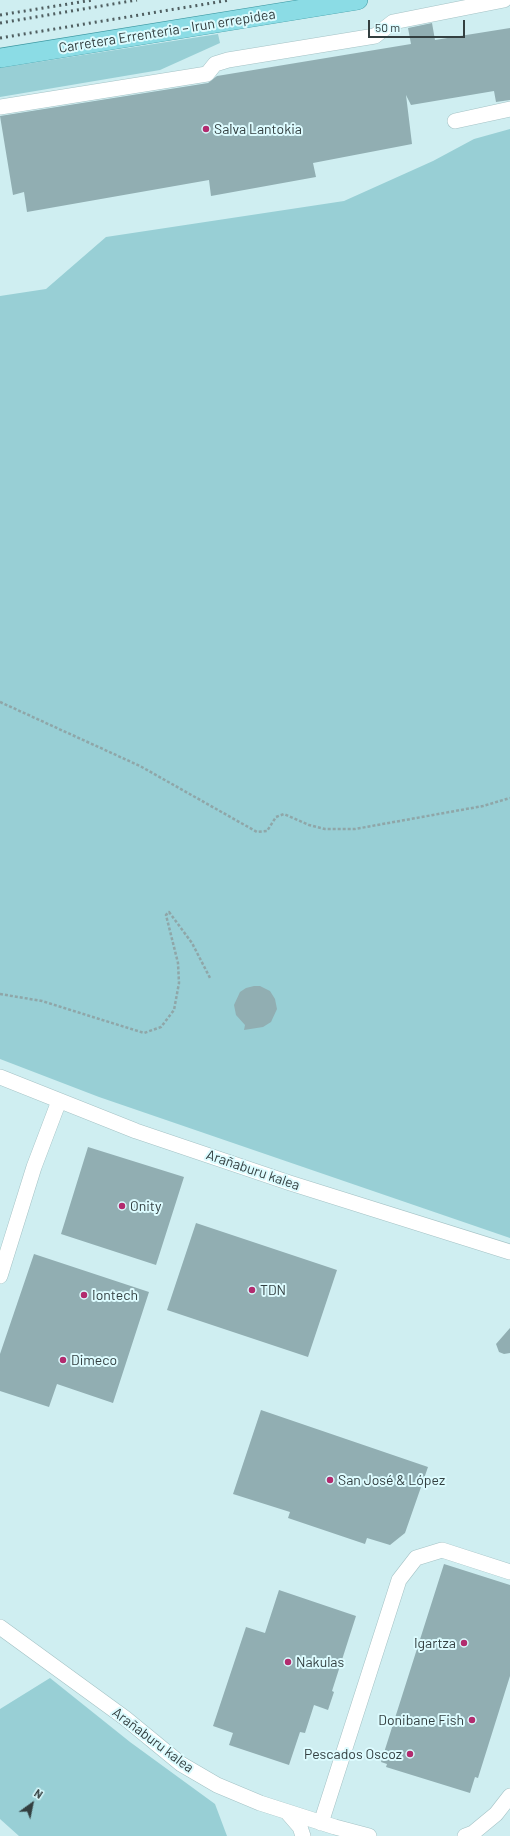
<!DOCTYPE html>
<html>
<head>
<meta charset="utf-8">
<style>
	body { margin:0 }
	#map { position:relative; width:510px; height:1836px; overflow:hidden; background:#cfeef1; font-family:Barlow,sans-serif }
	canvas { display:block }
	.north { position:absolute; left:12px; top:1784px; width:40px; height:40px; -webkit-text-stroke:3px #dcfbfe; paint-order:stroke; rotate:33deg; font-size:11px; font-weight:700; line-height:16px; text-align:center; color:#333f40 }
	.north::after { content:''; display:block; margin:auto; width:14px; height:18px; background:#333f40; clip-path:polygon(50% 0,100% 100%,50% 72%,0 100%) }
	.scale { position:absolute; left:368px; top:20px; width:97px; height:18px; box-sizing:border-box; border:2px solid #333f40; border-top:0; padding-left:5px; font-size:12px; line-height:14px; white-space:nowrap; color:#333f40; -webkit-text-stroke:3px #dcfbfe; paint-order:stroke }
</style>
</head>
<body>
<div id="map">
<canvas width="510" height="1836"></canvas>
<div class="north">N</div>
<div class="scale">50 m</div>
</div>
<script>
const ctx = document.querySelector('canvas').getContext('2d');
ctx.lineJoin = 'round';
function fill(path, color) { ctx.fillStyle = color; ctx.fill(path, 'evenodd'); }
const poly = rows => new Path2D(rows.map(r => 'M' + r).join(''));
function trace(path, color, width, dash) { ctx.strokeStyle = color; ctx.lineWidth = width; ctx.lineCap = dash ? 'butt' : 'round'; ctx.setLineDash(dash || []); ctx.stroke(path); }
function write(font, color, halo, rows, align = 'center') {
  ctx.font = font + ' Barlow,sans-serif'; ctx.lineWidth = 4; ctx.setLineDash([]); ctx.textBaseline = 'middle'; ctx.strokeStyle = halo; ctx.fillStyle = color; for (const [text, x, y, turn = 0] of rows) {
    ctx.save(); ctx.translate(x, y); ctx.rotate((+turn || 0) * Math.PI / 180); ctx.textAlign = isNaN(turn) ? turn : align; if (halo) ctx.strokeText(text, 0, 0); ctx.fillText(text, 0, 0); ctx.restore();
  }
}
fill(poly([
	[218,34,220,43,160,70,0,97,0,68],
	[510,129,510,1238,99,1097,0,1059,0,296,46,289,106,237,344,201,433,161,474,139],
	[50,1678,130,1742,215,1804,227,1836,19,1836,0,1819,0,1709]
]), '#98cfd5');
fill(poly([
	[432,23,435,40,510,28,510,100,496,102,494,91,411,105,406,95,412,144,313,163,316,177,211,196,209,180,27,212,24,192,13,195,0,116,208,83,217,76,411,44,408,28],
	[254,986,260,986,270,991,275,999,277,1009,271,1022,263,1027,244,1030,245,1025,236,1015,234,1005,240,992,246,988],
	[88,1147,184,1177,156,1265,61,1234],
	[196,1223,337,1270,308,1357,167,1310],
	[34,1254,149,1292,113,1403,57,1384,49,1407,0,1391,0,1354],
	[510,1328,510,1353,504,1354,499,1352,496,1344],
	[261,1410,428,1467,405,1533,390,1545,367,1538,365,1544,288,1518,290,1512,233,1494],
	[444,1564,510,1585,510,1676,478,1778,475,1777,470,1793,386,1767,387,1764,381,1762],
	[279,1590,356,1616,332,1691,334,1692,328,1710,314,1705,305,1733,300,1732,289,1765,229,1745,233,1733,213,1726,246,1627,265,1633]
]), '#91aeb2');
const minor = poly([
	[0,107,207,74,215,64,228,60,375,36,393,22,504,0],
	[455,121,510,109],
	[0,1077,136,1131,290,1183,510,1252],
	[0,1276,34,1167,59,1101],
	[0,1627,125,1718,181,1764,217,1785,260,1803,335,1827,369,1836],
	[287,1812,300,1827,303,1836],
	[321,1823,399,1580,416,1558,442,1550,510,1572],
	[465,1836,473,1833,496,1814,510,1796]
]);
const major = poly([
	[0,58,358,0]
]);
trace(minor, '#a4c2c5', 16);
trace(major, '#3a96a0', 20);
trace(poly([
	[0,702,140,766,257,832,267,831,276,817,284,814,309,825,325,829,355,829,483,806,510,798],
	[0,994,42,1001,144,1033,161,1027,174,1010,179,983,178,963,166,915,169,912,192,943,210,978]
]), '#8fa6a8', 2.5, [3, 2]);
trace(minor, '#fff', 15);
trace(major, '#8bdce5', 19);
trace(poly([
	[0,15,93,0],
	[0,23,137,0],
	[0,38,230,0]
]), '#505f61', 3, [2, 4]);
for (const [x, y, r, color] of [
	[206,129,4,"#b22b6e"],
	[122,1206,4,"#b22b6e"],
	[252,1290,4,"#b22b6e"],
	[84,1295,4,"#b22b6e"],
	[63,1360,4,"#b22b6e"],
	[330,1480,4,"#b22b6e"],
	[464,1643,4,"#b22b6e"],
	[288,1662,4,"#b22b6e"],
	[472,1720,4,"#b22b6e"],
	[410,1754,4,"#b22b6e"]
]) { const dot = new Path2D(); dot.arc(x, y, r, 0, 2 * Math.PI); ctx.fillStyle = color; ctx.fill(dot); trace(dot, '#dcfbfe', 1.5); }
write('14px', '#333f40', '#dcfbfe', [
	["Carretera Errenteria – Irun errepidea",167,31,-9],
	["Arañaburu kalea",253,1170,19],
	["Arañaburu kalea",153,1740,37]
]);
write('14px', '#333f40', '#dcfbfe', [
	["Salva Lantokia",214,129],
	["Onity",130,1206],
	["TDN",260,1290],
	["Iontech",92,1295],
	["Dimeco",71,1360],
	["San José & López",338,1480],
	["Igartza",456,1643,"right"],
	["Nakulas",296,1662],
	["Donibane Fish",464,1720,"right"],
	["Pescados Oscoz",402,1754,"right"]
], 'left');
</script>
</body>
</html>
